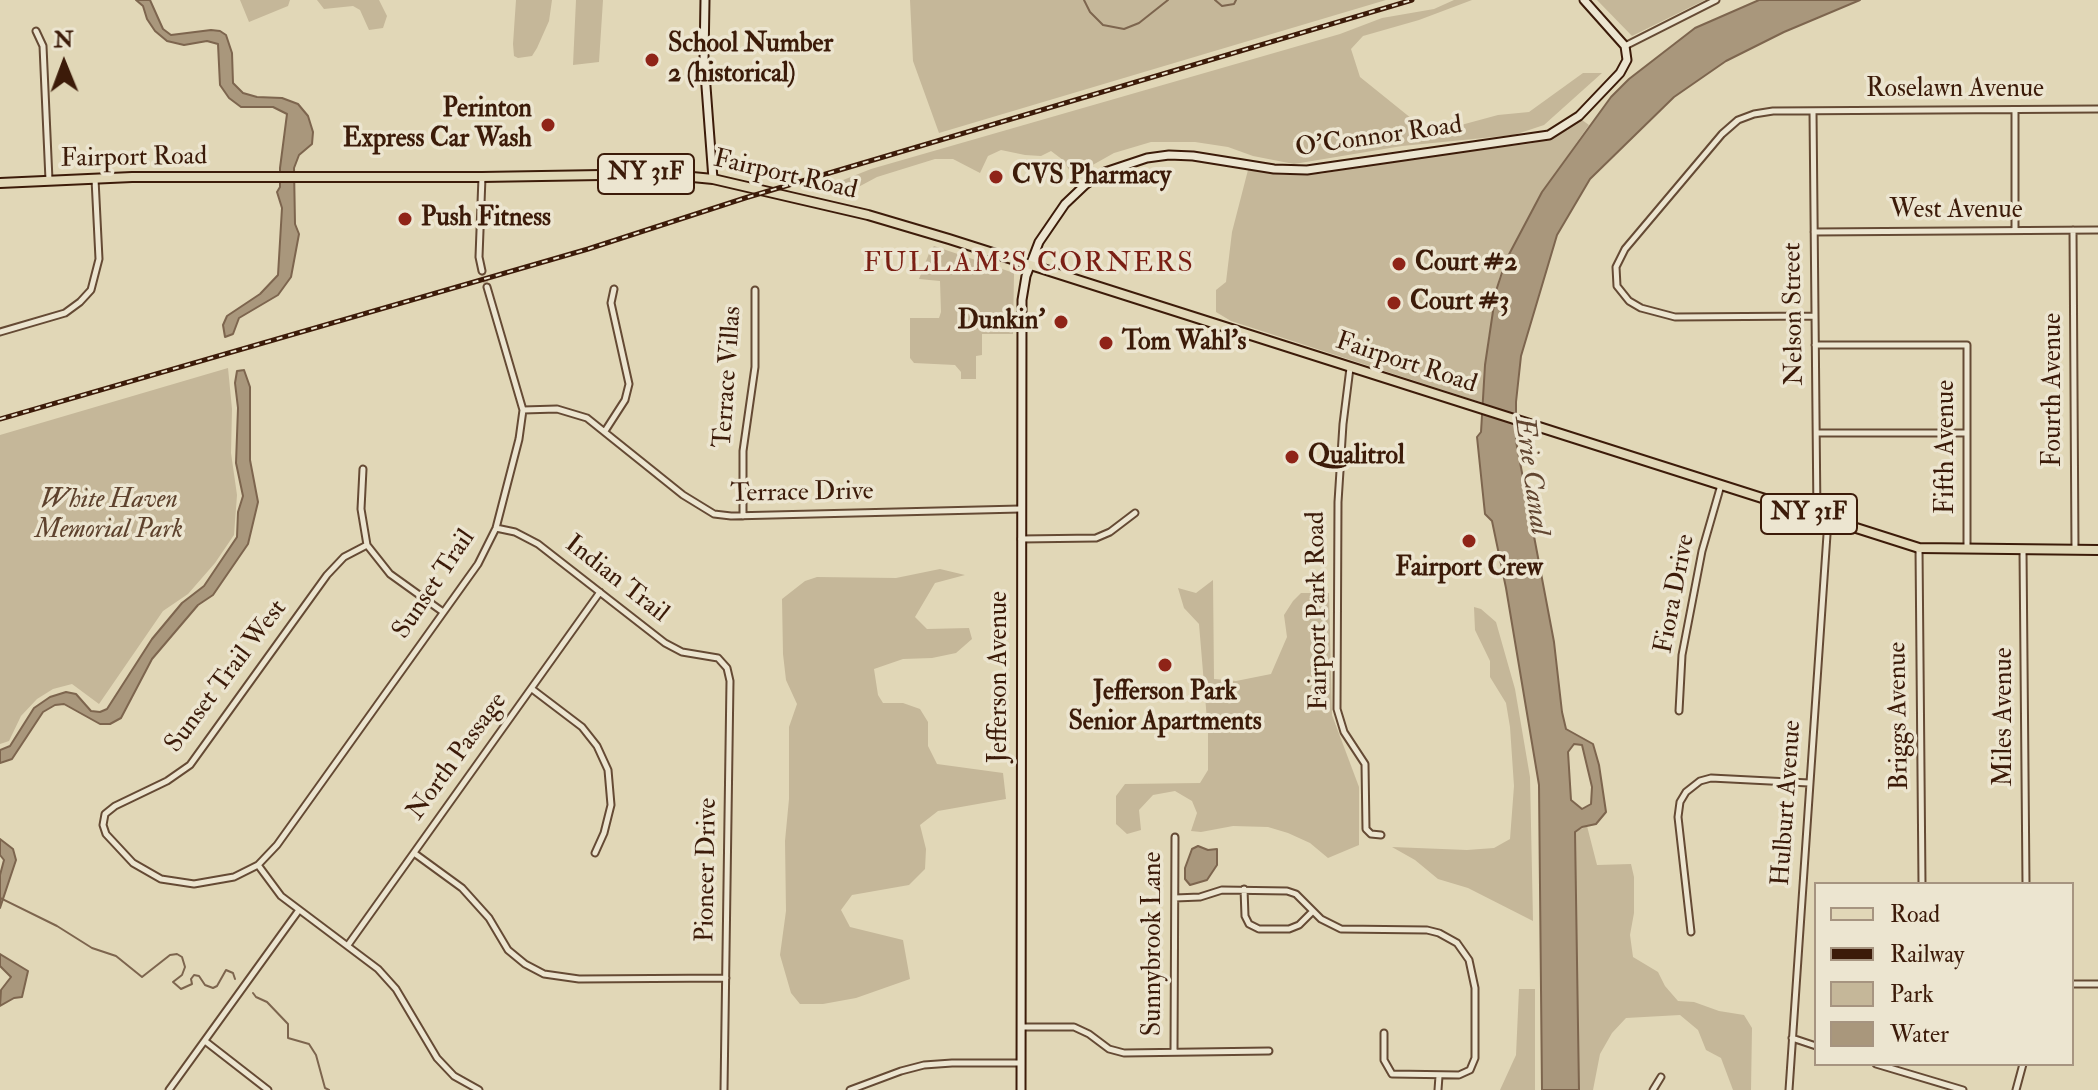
<!DOCTYPE html>
<html>
<head>
<meta charset="utf-8">
<style>
	body { margin:0 }
	#map { position:relative; width:2098px; height:1090px; overflow:hidden; background:#e1d7b7; font-family:"IM FELL Double Pica",serif }
	canvas { display:block }
	.legend { position:absolute; left:1814px; top:882px; width:260px; height:184px; box-sizing:border-box; background:#ece5d0; border:2px solid #a69480; margin:0; padding:10px 14px; list-style:none; font-size:24px; color:#3c1b09 }
	.legend li { display:flex; align-items:center; gap:16px; height:40px }
	.legend b { width:40px; border:2px solid #a69480 }
	.north { position:absolute; left:24px; top:24px; width:80px; height:80px; -webkit-text-stroke:6px #ece5d0; paint-order:stroke; rotate:359deg; font-size:22px; font-weight:700; line-height:32px; text-align:center; color:#3c1b09 }
	.north::after { content:''; display:block; margin:auto; width:28px; height:36px; background:#3c1b09; clip-path:polygon(50% 0,100% 100%,50% 72%,0 100%) }
</style>
</head>
<body>
<div id="map">
<canvas width="2098" height="1090"></canvas>
<ul class="legend">
<li><b style="height:10px;background:#e1d7b7"></b>Road</li>
<li><b style="height:10px;background:#3c1b09"></b>Railway</li>
<li><b style="height:22px;background:#c5b799"></b>Park</li>
<li><b style="height:22px;background:#a9977c"></b>Water</li>
</ul>
<div class="north">N</div>
</div>
<script>
const ctx = document.querySelector('canvas').getContext('2d');
ctx.lineJoin = 'round';
function fill(path, color) { ctx.fillStyle = color; ctx.fill(path, 'evenodd'); }
const poly = rows => new Path2D(rows.map(r => 'M' + r).join(''));
function trace(path, color, width, dash) { ctx.strokeStyle = color; ctx.lineWidth = width; ctx.lineCap = dash ? 'butt' : 'round'; ctx.setLineDash(dash || []); ctx.stroke(path); }
function write(font, color, halo, rows, align = 'center') {
  ctx.font = font + ' "IM FELL Double Pica",serif'; ctx.lineWidth = 7; ctx.setLineDash([]); ctx.textBaseline = 'middle'; ctx.strokeStyle = halo; ctx.fillStyle = color; for (const [text, x, y, turn = 0] of rows) {
    ctx.save(); ctx.translate(x, y); ctx.rotate((+turn || 0) * Math.PI / 180); ctx.textAlign = isNaN(turn) ? turn : align; if (halo) ctx.strokeText(text, 0, 0); ctx.fillText(text, 0, 0); ctx.restore();
  }
}
fill(poly([
	[240,0,290,0,288,6,249,22],
	[317,0,379,0,387,16,383,28,369,30,360,10,353,6,324,9],
	[516,0,552,0,549,21,537,48,532,56,518,58,514,56,513,44],
	[576,0,603,0,599,62,573,65],
	[910,0,1386,0,939,133,913,61],
	[1454,0,1472,0,1419,20,1363,36,1351,49,1360,77,1422,127,1450,128,1498,115,1529,112,1583,73,1602,73,1544,125,1514,135,1402,146,1294,164,1253,156,1228,147,1195,142,1151,142,1114,153,1073,176,1063,160,1051,151,1041,156,1025,155,1001,150,988,156,980,173,953,159,935,159,877,177,849,192,818,190,871,169,1340,34,1382,18,1434,9],
	[1597,0,1705,0,1632,36],
	[1582,120,1589,125,1542,192,1506,260,1499,278,1488,340,1483,403,1231,321,1216,312,1216,290,1226,282,1232,232,1248,170,1284,175,1320,174,1436,154,1528,144,1551,139],
	[934,246,1014,273,1013,334,982,334,982,355,976,356,976,379,961,379,961,372,955,365,914,363,910,358,910,318,939,318,941,312,940,281,919,279,930,251],
	[228,368,232,409,231,453,237,495,234,535,215,563,188,594,163,611,99,704,72,684,53,689,37,699,21,716,9,741,0,744,0,435],
	[940,569,965,575,935,583,915,617,927,629,969,628,972,639,956,653,932,658,903,659,874,669,878,695,883,703,903,703,920,709,928,722,928,746,937,764,1003,773,1006,799,938,811,920,825,926,849,925,869,909,885,852,895,841,910,850,927,903,940,910,979,856,998,823,1004,800,1004,791,993,780,955,786,911,785,841,789,799,789,727,797,704,786,680,783,654,782,599,805,581,817,577,896,578],
	[1213,580,1214,679,1236,681,1271,674,1287,637,1284,615,1293,601,1301,593,1329,593,1332,715,1359,787,1359,845,1328,858,1310,843,1288,833,1268,827,1233,826,1201,832,1191,831,1197,813,1192,801,1175,791,1153,795,1139,810,1141,830,1127,834,1116,824,1116,796,1125,784,1200,783,1208,770,1208,732,1199,624,1184,608,1178,588,1196,593],
	[1474,607,1481,609,1496,622,1515,689,1530,777,1533,921,1468,888,1438,879,1415,860,1392,847,1467,850,1494,848,1510,839,1514,786,1510,727,1506,703,1490,677,1490,661,1475,630],
	[1587,826,1597,865,1631,864,1634,877,1634,913,1630,935,1633,957,1658,972,1665,986,1678,1001,1694,1002,1719,1011,1744,1015,1752,1028,1751,1090,1733,1090,1721,1058,1706,1050,1698,1030,1680,1015,1626,1018,1612,1033,1600,1054,1593,1090,1579,1090,1575,832],
	[1519,989,1535,989,1535,1090,1500,1090,1516,1055]
]), '#c5b799');
const water = poly([
	[136,0,150,0,163,29,171,35,211,30,220,31,226,35,232,53,233,83,243,93,257,97,282,98,298,104,308,116,313,132,312,144,299,155,294,168,295,224,299,234,291,277,278,295,239,318,233,334,225,337,223,325,227,316,260,294,278,275,282,208,277,192,280,187,280,168,287,114,273,107,241,107,229,98,220,85,218,44,207,41,184,45,167,41,155,31,147,19,143,6,136,0],
	[1759,0,1860,0,1784,32,1726,61,1674,97,1590,179,1557,235,1521,356,1516,402,1516,441,1554,642,1562,712,1566,729,1593,744,1599,765,1606,812,1596,824,1582,827,1575,832,1579,1090,1542,1090,1539,785,1506,588,1492,521,1485,514,1477,437,1481,432,1485,365,1496,291,1506,260,1542,192,1611,97,1629,79,1695,28,1759,0],
	[1574,744,1582,745,1592,787,1591,804,1582,809,1571,800,1568,752,1574,744],
	[244,370,250,387,250,460,258,502,248,544,213,595,198,605,152,659,121,718,110,724,100,724,64,704,55,705,43,712,12,759,0,763,0,750,10,746,34,708,50,697,66,692,76,694,91,711,100,712,107,709,152,639,182,603,204,586,237,537,238,512,243,496,236,463,238,408,235,383,237,371,244,370],
	[0,839,13,849,16,860,0,908,0,875,4,860,0,855,0,839],
	[1198,846,1208,850,1217,849,1217,865,1207,880,1190,885,1185,879,1185,868,1192,849,1198,846],
	[0,954,28,971,22,997,14,998,0,1006,1,990,11,977,0,966,0,954]
]);
fill(water, '#a9977c');
trace(water, '#7d654e', 2);
trace(poly([
	[1084,0,1090,12,1103,25,1124,29,1139,23,1168,0],
	[1215,0,1222,6,1234,4,1236,0],
	[0,898,57,926,92,948,116,956,142,977,170,955,177,954,182,957,185,967,182,975,173,982,181,989,192,984,191,979,194,975,199,976,205,985,213,988,217,986,226,970,233,973,235,979],
	[253,993,256,997,267,1002,288,1024,288,1038,309,1044,316,1055,325,1088,329,1090]
]), '#7d654e', 2);
trace(poly([
	[482,271,487,287]
]), '#c0b194', 5, [5, 2.5]);
const street = poly([
	[36,31,43,46,49,180],
	[1625,46,1716,0],
	[2015,110,2015,230],
	[1813,111,1817,516],
	[482,177,479,257,482,271],
	[2073,230,2075,549],
	[1814,232,2098,230],
	[1815,316,1675,317,1641,308,1629,301,1617,286,1616,267,1625,249,1722,134,1738,120,1754,114,1773,111,2098,109],
	[0,332,65,313,80,302,91,290,99,259,95,179],
	[1815,345,1967,345,1967,549],
	[1350,368,1343,424,1338,502,1337,709,1344,732,1365,764,1366,829,1371,834,1381,835],
	[523,410,557,409,587,418,683,495,714,514,731,516,1020,509],
	[605,431,625,400,629,384,611,303,614,289],
	[1817,433,1967,433],
	[363,469,361,509,367,545,390,574,443,612],
	[743,516,743,451,755,367,755,290],
	[496,528,515,532,538,544,665,643,682,652,718,658,727,668,730,681,724,1090],
	[1021,539,1096,538,1110,532,1135,513],
	[367,545,344,557,327,575,190,765,167,781,115,806,105,814,103,825,106,834,133,863,161,879,194,884,234,877,258,865,277,845,478,564,496,528,519,439,523,410,487,287],
	[1919,548,1922,884],
	[2023,550,2026,884],
	[532,689,582,727,597,746,608,770,611,805,604,833,595,853],
	[1679,711,1682,655,1702,551,1721,485],
	[414,853,462,888,489,918,508,950,525,964,544,974,579,979,726,978],
	[258,865,281,896,378,969,396,989,437,1058,454,1076,479,1090],
	[1244,889,1245,916,1249,924,1259,929,1289,929,1299,925,1313,911],
	[1175,898,1200,897,1222,890,1287,891,1296,894,1321,919,1341,929,1427,930,1439,933,1457,943,1469,960,1475,988,1475,1058,1470,1070,1459,1075,1392,1074,1384,1060,1384,1033],
	[1691,932,1678,817,1680,802,1686,792,1700,781,1711,778,1809,783],
	[348,945,600,592],
	[2072,984,2098,984],
	[1021,1027,1074,1027,1089,1034,1109,1049,1124,1053,1269,1051],
	[1792,1038,1816,1046],
	[205,1041,268,1090],
	[1174,1050,1175,837],
	[1876,1064,1963,1090],
	[169,1090,299,910],
	[850,1090,901,1071,924,1065,952,1063,1021,1063],
	[1438,1090,1439,1076],
	[1653,1090,1661,1077],
	[1789,1090,1828,520],
	[2016,1090,2023,1064]
]);
const secondary = poly([
	[705,0,704,60,713,179],
	[1021,1090,1022,300,1026,276,1039,242,1065,204,1085,185,1105,172,1147,158,1169,155,1193,156,1274,169,1307,170,1549,135,1579,116,1620,73,1627,60,1625,46,1584,0]
]);
const primary = poly([
	[0,183,132,177,482,177,661,174,713,179,868,215,949,239,1919,548,2098,550]
]);
trace(street, '#654a34', 9);
trace(secondary, '#3c1b09', 11);
trace(primary, '#3c1b09', 12);
trace(street, '#ece5d0', 5);
trace(secondary, '#ece5d0', 7);
trace(primary, '#e1d7b7', 8);
const rail = poly([
	[0,419,588,249,745,198,1412,0]
]);
trace(rail, '#3c1b09', 5);
trace(rail, '#ece5d0', 2, [6]);
for (const [x, y, r, color] of [
	[652,60,8,"#8f2418"],
	[548,125,8,"#8f2418"],
	[996,177,8,"#8f2418"],
	[405,219,8,"#8f2418"],
	[1399,264,8,"#8f2418"],
	[1394,303,8,"#8f2418"],
	[1061,322,8,"#8f2418"],
	[1106,343,8,"#8f2418"],
	[1292,457,8,"#8f2418"],
	[1469,541,8,"#8f2418"],
	[1165,665,8,"#8f2418"]
]) { const dot = new Path2D(); dot.arc(x, y, r, 0, 2 * Math.PI); ctx.fillStyle = color; ctx.fill(dot); trace(dot, '#ece5d0', 3); }
for (const [x, y, w] of [
	[646,174,96],
	[1809,514,96]
]) { const box = new Path2D(); box.roundRect(x - w / 2, y - 20, w, 40, 6); ctx.fillStyle = '#ece5d0'; ctx.fill(box); trace(box, '#3c1b09', 2); }
write('bold 24px', '#3c1b09', null, [
	["NY 31F",646,174],
	["NY 31F",1809,514]
]);
write('bold 26px', '#3c1b09', '#ece5d0', [
	["School Number",668,45],
	["2 (historical)",668,75],
	["Perinton",532,110,"right"],
	["Express Car Wash",532,140,"right"],
	["CVS Pharmacy",1012,177],
	["Push Fitness",421,219],
	["Court #2",1415,264],
	["Court #3",1410,303],
	["Dunkin'",1045,322,"right"],
	["Tom Wahl's",1122,343],
	["Qualitrol",1308,457],
	["Fairport Crew",1469,569,"center"],
	["Jefferson Park",1165,693,"center"],
	["Senior Apartments",1165,723,"center"]
], 'left');
write('26px', '#3c1b09', '#ece5d0', [
	["Roselawn Avenue",1955,90],
	["O'Connor Road",1379,138,-8],
	["Fairport Road",134,159,-1],
	["Fairport Road",785,176,13],
	["West Avenue",1956,211],
	["Nelson Street",1795,314,-91],
	["Fairport Road",1406,364,18],
	["Terrace Villas",729,377,-86],
	["Fourth Avenue",2054,390,-90],
	["Fifth Avenue",1947,447,-90],
	["Terrace Drive",802,494,-1],
	["Indian Trail",616,580,38],
	["Sunset Trail",435,585,-56],
	["Fiora Drive",1676,594,-79],
	["Fairport Park Road",1319,611,-91],
	["Sunset Trail West",227,677,-53],
	["Jefferson Avenue",1000,677,-90],
	["Briggs Avenue",1900,716,-91],
	["Miles Avenue",2005,717,-90],
	["North Passage",458,757,-54],
	["Hulburt Avenue",1788,803,-86],
	["Pioneer Drive",708,870,-89],
	["Sunnybrook Lane",1154,944,-90]
]);
write('italic 26px', '#5e422d', '#ece5d0', [
	["White Haven",109,501],
	["Memorial Park",109,531]
]);
ctx.letterSpacing = '2px';
write('28px', '#7a1f14', '#ece5d0', [
	["FULLAM'S CORNERS",1029,265]
]);
ctx.letterSpacing = '0px';
write('italic 28px', '#624631', '#ece5d0', [
	["Erie Canal",1530,476,82]
]);
</script>
</body>
</html>
